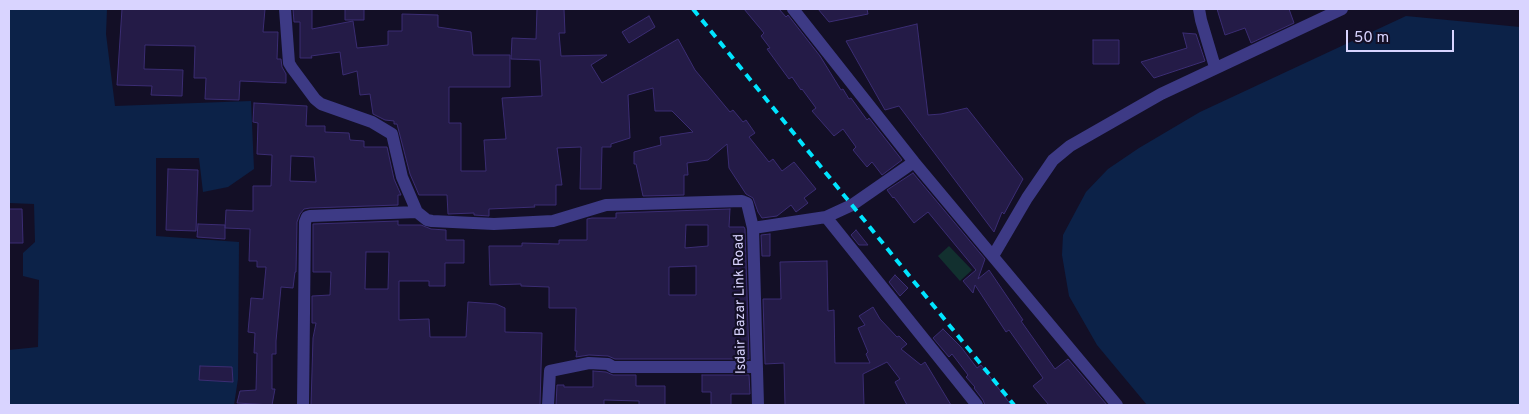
<!DOCTYPE html>
<html>
<head>
<meta charset="utf-8">
<style>
	body { margin:0 }
	#map { position:relative; width:1529px; height:414px; overflow:hidden; background:#130f26; font-family:Overpass,sans-serif }
	canvas { display:block }
	.frame { position:absolute; inset:0; border:10px solid #d9d4ff; pointer-events:none }
	.scale { position:absolute; left:1346px; top:30px; width:108px; height:22px; box-sizing:border-box; border:2px solid #d9d4ff; border-top:0; padding-left:6px; font-size:15px; line-height:18px; white-space:nowrap; color:#d9d4ff; -webkit-text-stroke:4px #130f26; paint-order:stroke }
</style>
</head>
<body>
<div id="map">
<canvas width="1529" height="414"></canvas>
<div class="frame"></div>
<div class="scale">50 m</div>
</div>
<script>
const ctx = document.querySelector('canvas').getContext('2d');
ctx.lineJoin = 'round';
function fill(path, color) { ctx.fillStyle = color; ctx.fill(path, 'evenodd'); }
const poly = rows => new Path2D(rows.map(r => 'M' + r).join(''));
function trace(path, color, width, dash) { ctx.strokeStyle = color; ctx.lineWidth = width; ctx.lineCap = dash ? 'butt' : 'round'; ctx.setLineDash(dash || []); ctx.stroke(path); }
function write(font, color, halo, rows, align = 'center') {
  ctx.font = font + ' Overpass,sans-serif'; ctx.lineWidth = 4.5; ctx.setLineDash([]); ctx.textBaseline = 'middle'; ctx.strokeStyle = halo; ctx.fillStyle = color; for (const [text, x, y, turn = 0] of rows) {
    ctx.save(); ctx.translate(x, y); ctx.rotate((+turn || 0) * Math.PI / 180); ctx.textAlign = isNaN(turn) ? turn : align; if (halo) ctx.strokeText(text, 0, 0); ctx.fillText(text, 0, 0); ctx.restore();
  }
}
fill(poly([
	[949,246,972,270,960,281,938,256]
]), '#12302f');
fill(poly([
	[9,9,107,9,106,34,115,106,251,101,254,169,228,187,203,192,199,158,156,158,156,236,239,242,238,379,234,405,9,405,9,350,38,347,39,280,23,276,23,253,35,242,34,204,9,203],
	[1406,16,1520,27,1520,405,1147,405,1097,345,1069,296,1062,255,1063,235,1086,192,1108,169,1139,148,1200,112]
]), '#0c2248');
const building = poly([
	[122,9,265,9,263,32,278,32,277,59,281,59,282,67,286,74,286,83,240,81,239,100,205,99,206,78,194,78,195,46,145,45,144,69,183,70,182,96,151,95,152,86,117,85,122,9],
	[293,9,312,9,312,29,353,21,357,48,388,45,388,31,402,31,402,14,438,15,438,27,471,32,473,55,510,55,510,87,449,87,449,123,461,123,461,171,486,171,484,140,506,139,502,98,542,96,540,60,511,59,512,38,536,39,537,9,564,9,565,33,559,33,561,56,607,55,591,65,602,83,678,39,695,70,730,112,733,110,743,122,746,120,755,133,749,137,769,162,773,159,782,171,794,162,816,189,804,198,808,203,796,212,791,205,777,216,762,218,758,212,753,198,746,194,729,168,727,144,708,160,687,163,688,175,684,175,684,195,643,196,636,164,634,164,634,152,661,145,660,137,693,132,672,111,655,111,653,88,628,95,630,138,611,144,611,147,602,147,601,189,580,189,581,147,557,148,562,185,556,185,556,205,534,205,535,207,489,209,489,216,474,215,474,213,448,214,447,195,419,195,410,174,397,124,394,124,394,121,385,120,373,114,370,94,360,95,357,71,343,75,340,52,311,56,312,58,300,58,300,22,294,22,293,9],
	[345,9,364,9,364,20,345,20,345,9],
	[744,9,779,9,786,17,788,15,820,56,841,90,843,89,849,99,851,98,867,120,869,118,902,160,882,175,872,162,867,167,853,150,856,147,843,129,834,136,812,111,816,108,802,89,801,90,792,77,789,79,767,49,770,48,761,36,764,33,744,9],
	[818,9,867,9,868,14,829,22,818,9],
	[1217,9,1289,9,1294,23,1251,43,1245,28,1225,35,1217,9],
	[649,16,655,27,629,43,622,32,649,16],
	[917,24,928,115,941,114,967,108,1023,179,1004,214,1002,212,994,232,899,106,885,110,846,41,917,24],
	[1183,33,1196,34,1205,61,1154,78,1141,62,1187,48,1183,33],
	[1093,40,1119,40,1119,64,1093,64,1093,40],
	[254,103,307,106,306,126,325,126,325,132,349,133,350,140,364,141,364,147,387,147,394,179,401,195,398,195,398,205,310,208,304,209,300,214,297,222,296,272,295,272,293,288,281,287,276,341,276,354,272,354,272,389,275,389,272,405,237,403,240,391,256,390,257,353,254,353,255,333,248,332,251,298,263,299,266,267,257,267,257,261,249,261,250,229,225,228,226,210,253,211,253,186,271,186,272,155,257,154,258,123,253,122,254,103],
	[291,156,314,157,316,182,290,181,291,156],
	[168,169,198,170,196,231,166,230,168,169],
	[913,173,985,259,978,279,989,270,1023,320,1021,321,1055,369,1068,359,1107,405,1049,405,1043,398,1033,386,1043,378,1009,330,1006,332,975,285,973,293,963,281,976,270,928,212,914,223,894,197,893,198,887,190,913,173],
	[9,209,22,209,23,243,9,243,9,209],
	[730,209,729,227,744,227,745,229,749,359,615,359,608,356,589,355,576,357,577,351,575,351,576,308,549,308,549,287,521,286,521,284,490,285,489,246,522,246,522,243,559,244,559,240,587,240,587,219,592,218,616,218,616,213,730,209],
	[686,225,708,225,708,246,685,248,686,225],
	[696,266,696,295,669,295,669,267,696,266],
	[398,221,398,225,421,225,431,229,446,230,446,240,464,240,464,263,445,263,445,286,429,286,429,281,399,281,399,320,429,319,430,337,466,337,468,302,496,304,505,308,505,332,542,333,540,405,311,405,313,338,316,323,312,323,312,296,330,295,331,272,313,272,313,224,398,221],
	[366,252,389,252,388,289,365,289,366,252],
	[198,224,225,225,225,239,197,237,198,224],
	[856,230,868,245,859,245,851,235,856,230],
	[770,234,770,256,762,256,761,235,770,234],
	[827,261,828,311,834,310,835,363,870,363,866,354,868,352,858,328,865,325,859,316,873,307,880,319,897,337,899,336,907,344,901,349,921,365,925,362,951,405,907,405,895,382,900,379,887,362,863,374,864,405,785,405,784,363,765,364,763,299,781,299,780,262,827,261],
	[895,275,908,288,900,296,889,282,895,275],
	[943,329,961,347,977,368,981,365,1011,405,985,405,983,400,974,388,975,387,966,377,968,375,952,354,949,357,933,338,943,329],
	[200,366,232,367,233,382,199,380,200,366],
	[593,371,606,372,613,375,636,375,636,386,665,386,665,405,639,405,639,401,604,400,604,405,556,405,557,385,564,385,564,387,593,387,593,371],
	[702,375,749,375,750,394,731,394,731,405,711,405,711,392,702,392,702,375]
]);
fill(building, '#241b47');
trace(building, '#3b2d73', 1);
trace(poly([
	[285,9,289,63,292,68,315,99,321,104,372,122,392,134,402,177,417,212,427,220,432,221,494,224,553,221,606,205,742,201,747,203,753,228],
	[793,9,914,162,1117,405],
	[1199,9,1201,20,1215,67],
	[826,217,977,405],
	[993,256,1027,198,1053,160,1070,146,1161,94,1342,9],
	[303,405,305,222,307,217,310,216,417,212],
	[548,405,550,371,589,363,608,364,613,367,757,367],
	[758,405,753,228,826,217,852,205,914,162]
]), '#3d3a85', 12);
trace(poly([
	[693,9,1014,405]
]), '#00e5ff', 4, [8, 6]);
write('14px', '#d9d4ff', '#130f26', [
	["Isdair Bazar Link Road",741,304,-91]
]);
</script>
</body>
</html>
